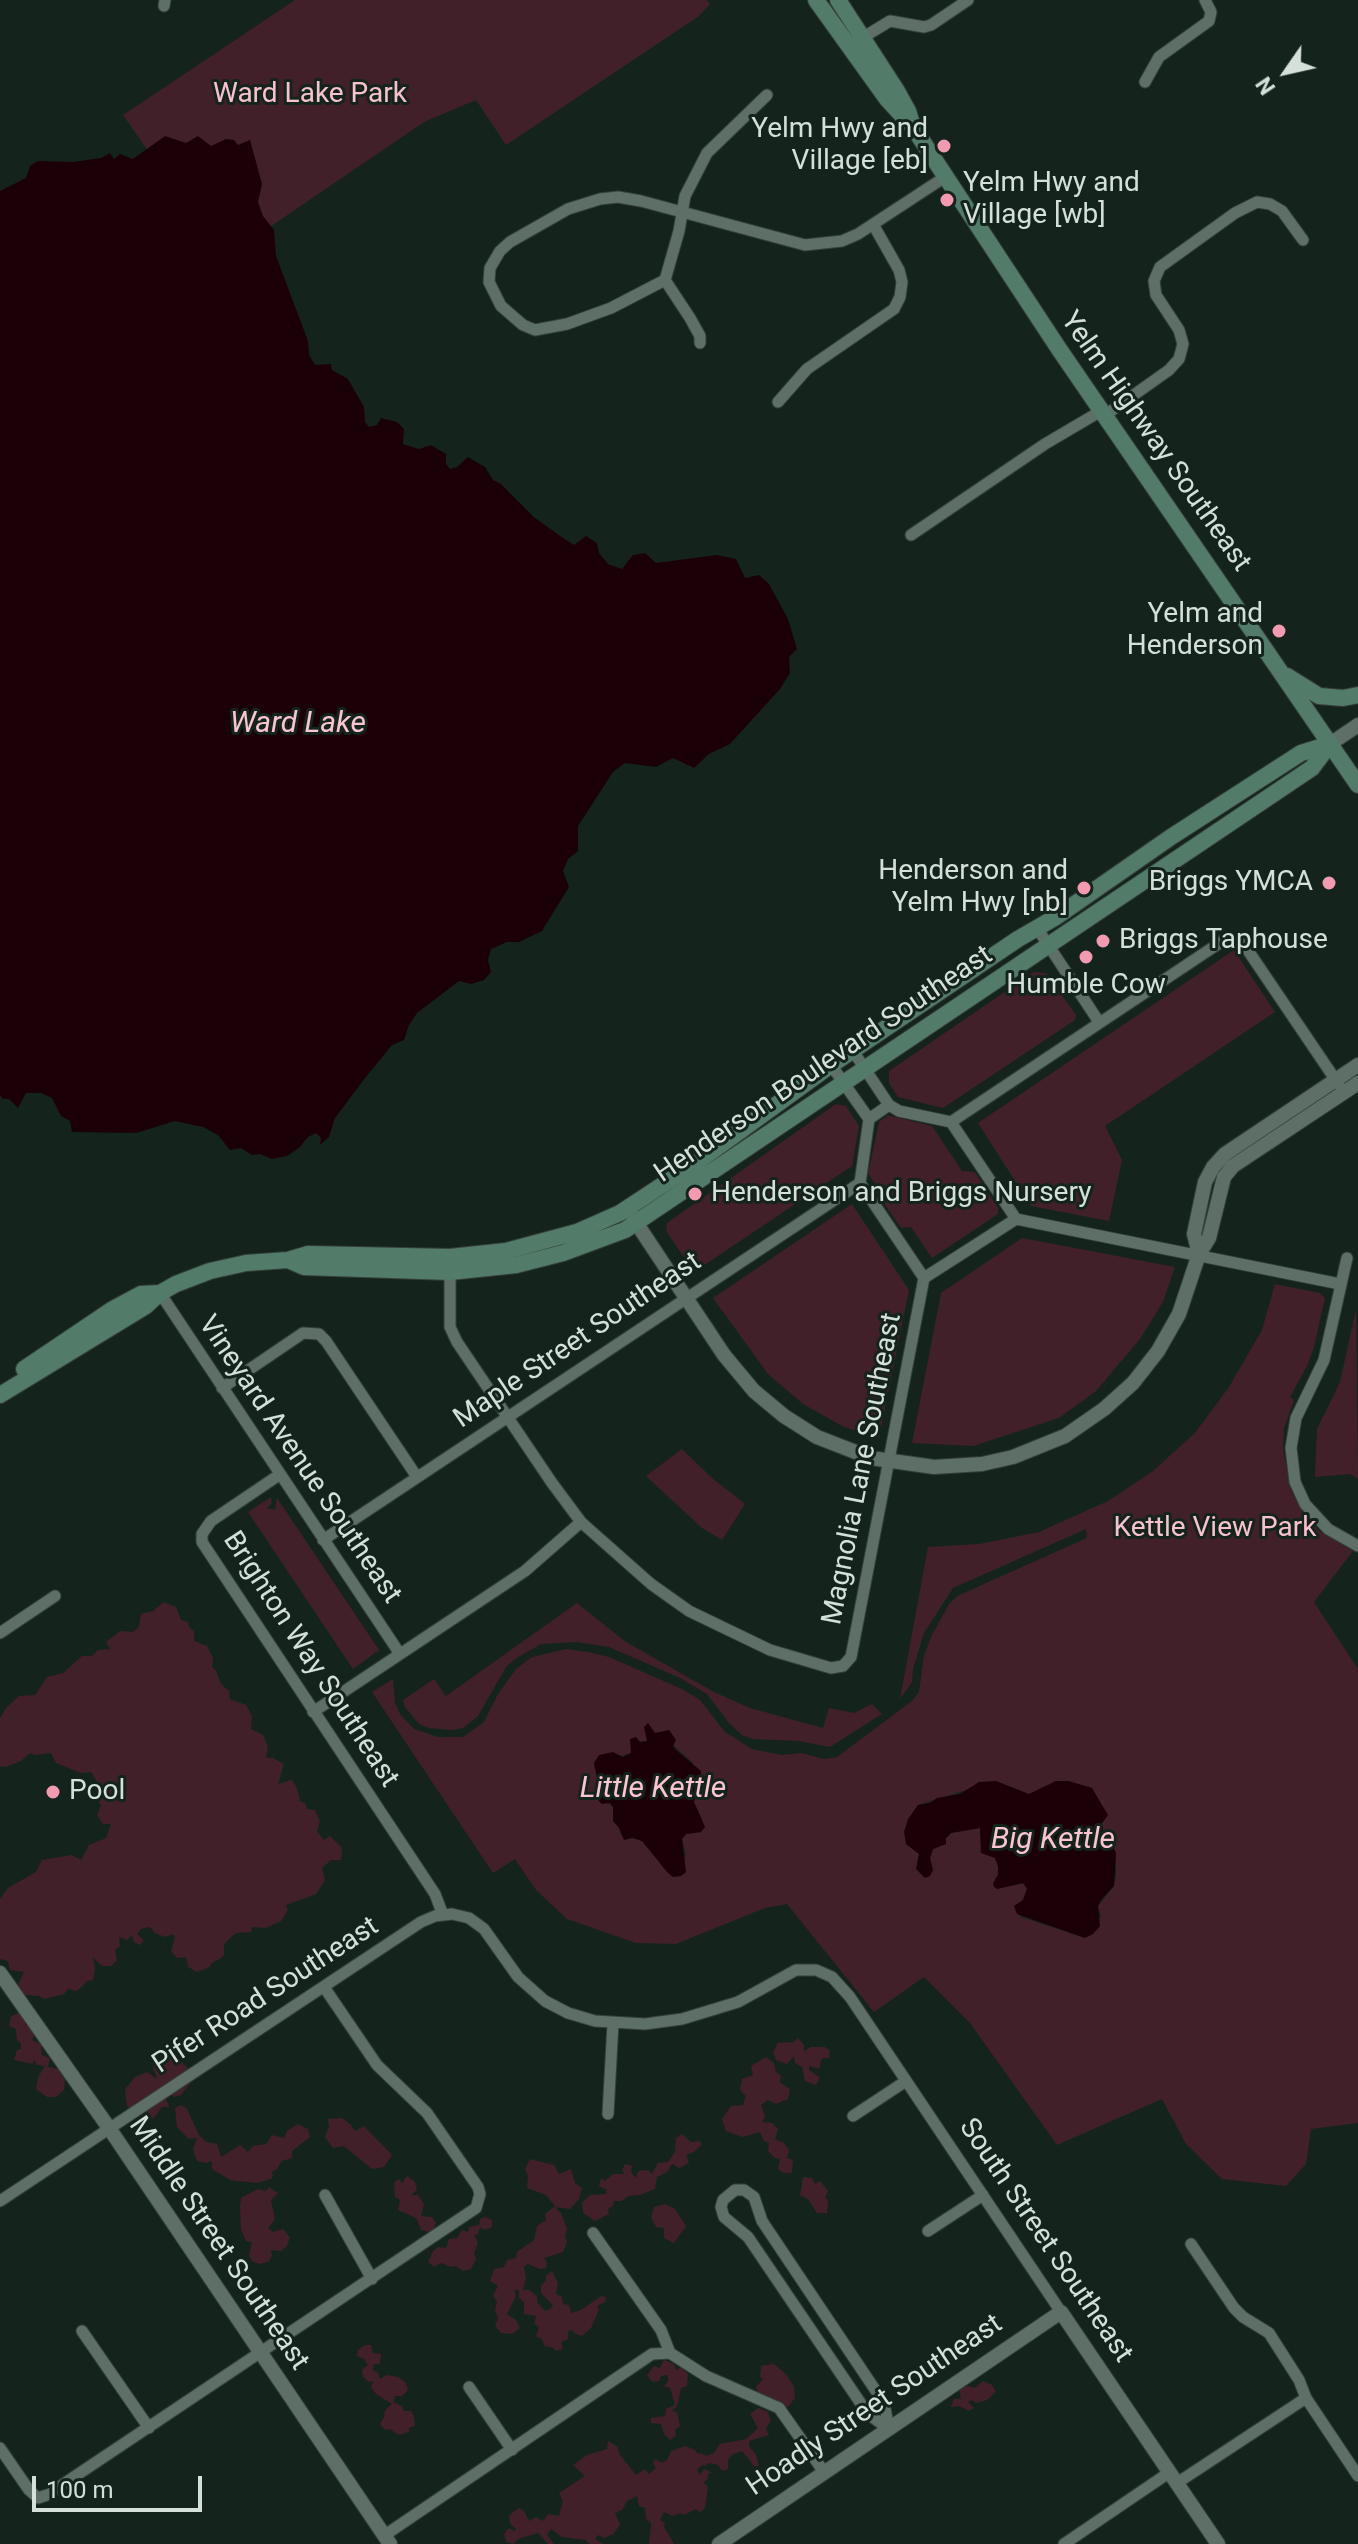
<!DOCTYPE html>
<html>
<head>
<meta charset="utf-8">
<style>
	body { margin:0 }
	#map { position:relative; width:1358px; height:2544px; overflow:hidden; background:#14241d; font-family:Roboto,sans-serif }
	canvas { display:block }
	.north { position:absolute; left:1246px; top:32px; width:80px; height:80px; -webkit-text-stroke:6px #14241d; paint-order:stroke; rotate:236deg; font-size:22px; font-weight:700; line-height:32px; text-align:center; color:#d6e0db }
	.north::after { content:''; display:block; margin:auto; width:28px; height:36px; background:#d6e0db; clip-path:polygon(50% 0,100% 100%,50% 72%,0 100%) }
	.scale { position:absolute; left:32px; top:2476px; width:170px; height:36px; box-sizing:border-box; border:4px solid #d6e0db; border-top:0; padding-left:10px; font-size:24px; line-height:28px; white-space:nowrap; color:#d6e0db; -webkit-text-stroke:6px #14241d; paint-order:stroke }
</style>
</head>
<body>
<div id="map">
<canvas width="1358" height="2544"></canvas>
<div class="north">N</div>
<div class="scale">100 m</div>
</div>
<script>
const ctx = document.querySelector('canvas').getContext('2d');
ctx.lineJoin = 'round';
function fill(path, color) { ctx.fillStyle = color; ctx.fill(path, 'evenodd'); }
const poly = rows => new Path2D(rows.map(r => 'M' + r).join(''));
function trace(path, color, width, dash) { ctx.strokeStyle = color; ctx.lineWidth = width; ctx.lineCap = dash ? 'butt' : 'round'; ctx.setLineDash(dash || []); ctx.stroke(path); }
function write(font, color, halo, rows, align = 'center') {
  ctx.font = font + ' Roboto,sans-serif'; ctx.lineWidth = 6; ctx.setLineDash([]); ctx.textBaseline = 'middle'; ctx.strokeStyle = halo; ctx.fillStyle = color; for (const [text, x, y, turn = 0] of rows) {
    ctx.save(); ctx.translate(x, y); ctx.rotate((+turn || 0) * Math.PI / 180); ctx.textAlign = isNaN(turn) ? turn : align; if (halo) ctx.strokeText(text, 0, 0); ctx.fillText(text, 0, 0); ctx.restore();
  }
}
fill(poly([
	[295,0,707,0,710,4,699,16,506,145,476,100,424,122,261,233,151,155,123,115],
	[1234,950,1275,1012,1105,1126,1122,1160,1109,1221,1031,1206,978,1123],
	[1034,972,1046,973,1076,1015,1075,1020,943,1108,898,1097,889,1083,889,1071],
	[836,1104,846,1106,859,1126,852,1166,694,1272,666,1231,667,1223],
	[888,1115,932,1126,962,1171,975,1172,998,1208,998,1214,932,1258,911,1227,901,1228,877,1193,879,1188,868,1174,879,1122],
	[852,1204,909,1290,879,1438,844,1427,803,1404,768,1374,713,1298],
	[1022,1238,1175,1267,1163,1302,1140,1339,1096,1391,1059,1418,973,1446,912,1443,941,1293],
	[1275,1284,1320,1293,1325,1298,1314,1347,1307,1366,1290,1397,1294,1400,1284,1428,1283,1449,1291,1491,1303,1512,1319,1531,1353,1551,1314,1602,1358,1669,1358,2123,1311,2129,1306,2164,1286,2186,1222,2179,1186,2144,1162,2099,1057,2145,970,2023,924,1977,874,2012,787,1904,765,1908,676,1944,636,1943,567,1919,536,1890,515,1859,493,1873,372,1692,393,1679,395,1703,400,1714,414,1729,438,1737,463,1737,484,1722,498,1694,516,1669,532,1657,566,1649,588,1652,609,1657,684,1690,700,1700,725,1732,752,1749,782,1755,802,1753,824,1759,837,1757,912,1701,919,1692,924,1655,932,1635,949,1604,957,1596,1087,1538,1086,1529,953,1588,924,1633,913,1669,912,1682,900,1699,928,1547,979,1544,1039,1532,1108,1501,1153,1471,1195,1433,1229,1387,1262,1330],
	[655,1733,660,1733,693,1763,694,1802,702,1820,701,1832,686,1834,682,1839,686,1855,683,1860,661,1861,642,1841,621,1835,613,1807,598,1794,599,1787,594,1764,631,1753,639,1742,647,1741,648,1735],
	[996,1781,1029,1795,1056,1782,1068,1781,1092,1788,1105,1820,1102,1823,1104,1839,1112,1845,1116,1853,1116,1875,1114,1886,1098,1906,1101,1916,1085,1938,1021,1917,1014,1906,1023,1900,1027,1889,1024,1883,997,1889,998,1866,995,1858,981,1841,980,1828,951,1833,946,1838,946,1844,933,1849,930,1858,933,1870,916,1869,919,1854,907,1844,918,1805],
	[1356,1309,1358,1479,1350,1474,1315,1477,1317,1429,1340,1382],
	[682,1449,712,1478,745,1504,722,1540,702,1528,646,1476],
	[271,1497,272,1503,267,1508,275,1510,277,1498,379,1650,353,1669,248,1512],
	[164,1602,176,1607,181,1620,188,1622,189,1627,194,1631,194,1641,207,1646,213,1658,212,1667,216,1671,221,1684,229,1691,230,1699,246,1705,252,1716,251,1729,263,1735,268,1746,266,1758,273,1758,284,1764,278,1784,292,1780,297,1788,300,1801,306,1804,307,1809,315,1810,320,1821,317,1831,324,1840,330,1836,342,1848,341,1860,331,1860,322,1868,325,1880,316,1894,286,1905,288,1910,281,1921,266,1928,252,1927,251,1932,236,1933,224,1944,224,1955,220,1959,213,1962,208,1968,197,1972,188,1967,186,1957,177,1958,171,1951,175,1938,173,1934,165,1937,155,1933,150,1927,141,1929,137,1934,144,1940,140,1945,134,1942,132,1935,127,1940,119,1937,120,1946,115,1950,117,1960,111,1966,102,1966,93,1957,95,1970,93,1980,87,1981,77,1991,68,1989,64,1994,44,1999,39,1996,25,1995,18,1985,24,1972,10,1970,8,1961,0,1959,0,1899,8,1888,36,1872,42,1860,72,1855,81,1860,89,1845,106,1838,111,1824,103,1824,97,1815,101,1805,95,1796,101,1788,91,1772,81,1773,56,1763,51,1753,36,1755,30,1753,21,1761,6,1767,0,1766,0,1718,6,1708,19,1696,35,1695,47,1677,63,1673,82,1656,92,1656,98,1650,110,1649,106,1642,120,1631,133,1632,139,1627,141,1614,153,1611],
	[577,1603,626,1642,714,1692,750,1708,823,1728,829,1708,854,1713,872,1704,882,1714,830,1747,799,1741,753,1739,742,1735,729,1723,707,1694,680,1678,609,1647,576,1642,541,1644,515,1659,506,1667,478,1716,463,1728,452,1730,429,1728,419,1724,405,1707,403,1700,434,1679,446,1696],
	[19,2013,26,2017,25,2025,30,2024,37,2032,32,2040,41,2044,42,2055,50,2058,48,2067,58,2069,65,2077,64,2090,56,2097,47,2097,36,2089,38,2077,45,2066,37,2065,34,2060,33,2064,14,2060,17,2050,21,2049,21,2044,17,2040,16,2029,9,2026,11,2016],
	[798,2038,804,2045,804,2051,811,2047,825,2047,830,2051,829,2058,822,2058,819,2069,809,2066,809,2070,820,2078,816,2085,805,2081,802,2067,795,2063,794,2056,787,2064,776,2060,773,2052,778,2043,794,2042],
	[175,2055,187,2067,192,2081,181,2095,174,2097,163,2089,169,2107,162,2107,154,2118,140,2120,127,2106,125,2089,135,2077,147,2072,157,2079,153,2067,161,2057],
	[766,2057,774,2063,776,2072,781,2076,780,2082,790,2089,788,2099,776,2104,768,2100,761,2105,765,2116,762,2122,772,2123,778,2129,775,2139,784,2143,789,2150,787,2158,793,2160,792,2173,784,2173,778,2169,780,2159,775,2158,768,2151,769,2143,764,2141,760,2132,743,2137,726,2131,722,2119,731,2106,743,2105,746,2096,740,2090,742,2079,753,2075,751,2066],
	[181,2105,187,2109,199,2135,206,2142,217,2144,221,2157,240,2145,248,2152,253,2146,266,2144,272,2135,284,2138,287,2131,298,2124,308,2129,310,2137,292,2151,292,2158,282,2161,277,2169,271,2172,273,2175,271,2179,257,2183,230,2180,212,2169,212,2161,206,2163,197,2161,193,2149,197,2138,189,2139,177,2127,175,2108],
	[342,2118,351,2125,355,2131,364,2126,392,2155,384,2167,372,2169,344,2146,333,2148,325,2137,329,2127,328,2119],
	[682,2134,691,2142,699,2141,702,2144,694,2152,686,2155,689,2163,679,2168,672,2164,667,2172,657,2177,655,2189,640,2195,629,2196,621,2201,614,2201,613,2206,608,2209,609,2214,595,2221,583,2213,582,2203,590,2195,606,2194,607,2190,599,2186,601,2178,605,2181,613,2174,624,2174,622,2170,625,2164,632,2166,631,2172,636,2178,638,2171,648,2170,652,2174,658,2163,668,2162,675,2152,676,2138],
	[530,2159,554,2165,559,2174,571,2169,575,2183,582,2188,579,2199,570,2209,555,2207,561,2213,567,2229,565,2237,567,2242,563,2252,544,2258,547,2262,546,2268,540,2269,528,2264,524,2267,526,2278,523,2290,529,2290,537,2296,537,2302,545,2311,550,2309,553,2305,541,2293,541,2286,546,2280,546,2276,552,2271,558,2283,556,2294,562,2297,563,2304,569,2305,571,2313,581,2310,601,2296,606,2297,605,2302,597,2306,599,2310,591,2328,582,2336,575,2334,572,2330,568,2331,568,2339,561,2342,563,2349,555,2351,554,2348,545,2346,541,2338,536,2337,539,2327,534,2324,536,2316,524,2314,524,2302,519,2298,519,2290,514,2290,516,2296,507,2314,516,2320,520,2328,512,2334,501,2333,495,2326,498,2318,495,2310,497,2302,493,2296,498,2286,490,2281,494,2269,504,2267,507,2260,516,2258,517,2252,534,2240,537,2226,546,2220,545,2214,555,2206,546,2195,527,2188,528,2176,525,2169],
	[407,2176,415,2182,417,2190,411,2195,418,2195,424,2204,421,2216,432,2217,436,2223,432,2233,421,2230,416,2218,398,2210,400,2200,395,2197,394,2182,399,2179,402,2183],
	[803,2177,812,2178,815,2184,820,2181,828,2191,825,2198,828,2200,827,2213,817,2213,808,2199,800,2195],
	[269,2187,278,2193,271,2200,275,2219,268,2228,273,2232,283,2229,290,2237,287,2246,281,2251,271,2250,272,2256,269,2261,261,2264,253,2262,249,2256,252,2242,246,2241,241,2230,240,2206,241,2198,258,2189,266,2191],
	[665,2204,675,2209,686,2226,674,2243,664,2238,664,2228,656,2227,651,2217,654,2207],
	[485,2217,492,2220,492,2227,485,2230,480,2227,478,2234,474,2235,478,2243,474,2253,476,2259,471,2269,463,2271,456,2266,451,2267,441,2263,434,2267,428,2262,433,2251,438,2247,446,2248,449,2239,457,2238,462,2230,468,2232,469,2227,479,2225,480,2219],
	[365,2345,371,2345,373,2353,381,2354,380,2364,374,2364,372,2369,378,2373,380,2379,386,2375,398,2377,406,2383,408,2390,402,2396,395,2396,393,2402,402,2406,404,2411,411,2411,414,2416,415,2426,409,2428,409,2432,399,2435,390,2429,385,2430,380,2424,384,2417,385,2410,392,2404,376,2394,371,2387,373,2381,369,2382,363,2377,362,2370,368,2365,364,2359,357,2356,358,2350],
	[664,2360,674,2364,676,2370,681,2367,688,2374,687,2386,681,2388,677,2406,672,2411,677,2412,680,2426,675,2430,676,2436,670,2440,664,2434,661,2424,651,2423,651,2418,665,2416,666,2409,675,2405,670,2388,663,2386,668,2382,668,2375,661,2376,659,2381,652,2382,647,2375,654,2366,660,2368],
	[774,2364,787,2375,794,2387,795,2398,788,2407,771,2409,760,2402,756,2387,763,2379,760,2377,761,2366],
	[983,2381,992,2385,996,2392,987,2400,976,2403,972,2400,968,2402,974,2408,969,2411,959,2406,951,2407,954,2399,961,2399,959,2388,968,2386,975,2388],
	[758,2408,768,2412,771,2421,766,2428,769,2435,749,2441,749,2446,756,2455,759,2466,754,2466,742,2451,733,2454,728,2460,728,2469,722,2471,718,2465,708,2463,706,2466,703,2465,697,2469,700,2475,704,2469,713,2473,709,2473,707,2480,703,2482,708,2487,705,2508,701,2512,695,2509,685,2515,680,2513,673,2516,664,2512,660,2520,665,2523,664,2527,674,2544,649,2544,651,2523,646,2519,645,2508,639,2506,637,2496,627,2501,622,2510,615,2513,620,2525,613,2534,604,2538,598,2535,595,2539,604,2544,589,2544,586,2540,562,2537,551,2529,547,2535,554,2544,548,2544,538,2533,518,2539,514,2544,506,2542,504,2534,509,2528,514,2531,516,2529,510,2524,509,2515,519,2508,524,2511,529,2521,536,2517,543,2521,548,2514,559,2516,563,2501,559,2493,585,2476,573,2465,587,2455,607,2449,608,2441,617,2446,620,2455,636,2475,645,2469,649,2474,656,2468,653,2463,655,2459,662,2463,667,2460,671,2451,686,2446,695,2450,698,2454,701,2453,706,2456,714,2453,720,2444,746,2439,758,2428,750,2414]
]), '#412029');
fill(poly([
	[165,136,186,143,198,136,211,146,226,139,234,140,238,145,250,140,262,184,258,202,263,216,274,230,276,256,308,341,309,355,315,365,331,364,332,370,348,379,364,407,365,422,369,427,377,425,381,418,397,422,404,429,403,444,419,449,431,445,446,454,446,464,450,469,457,467,468,457,485,467,493,480,501,484,535,518,563,538,574,545,586,536,597,543,599,553,608,564,622,569,633,555,645,553,656,563,717,555,736,559,745,578,759,575,769,584,788,619,797,649,789,657,790,673,780,689,730,744,709,754,694,768,673,758,656,767,625,763,613,772,578,826,578,851,568,859,563,871,569,887,542,931,519,942,507,942,491,949,488,960,491,972,484,980,471,984,459,981,417,1013,409,1025,404,1040,392,1045,365,1078,335,1118,329,1137,320,1145,321,1138,316,1133,308,1137,299,1148,287,1156,272,1159,260,1154,252,1155,241,1148,230,1150,218,1135,203,1127,175,1121,136,1133,72,1132,70,1121,61,1116,52,1098,41,1093,26,1093,18,1108,9,1099,3,1099,0,1095,0,191,26,178,30,166,38,161,73,162,101,158,110,153,114,159,120,154,133,159],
	[648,1723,655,1733,669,1730,676,1740,673,1746,676,1750,701,1771,701,1780,694,1802,705,1827,701,1832,686,1834,682,1839,686,1872,681,1876,673,1877,667,1872,642,1841,633,1838,624,1840,619,1828,613,1821,613,1807,610,1803,602,1804,597,1799,599,1787,594,1763,599,1755,613,1752,623,1757,631,1753,630,1739,636,1737,640,1742,647,1741,644,1727],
	[1068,1781,1092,1788,1108,1815,1102,1823,1104,1839,1112,1845,1116,1853,1114,1886,1101,1900,1098,1906,1100,1926,1093,1934,1085,1938,1017,1914,1014,1906,1023,1900,1027,1889,1023,1883,997,1889,994,1887,993,1883,998,1875,998,1866,995,1858,981,1853,980,1828,951,1833,946,1838,946,1844,933,1849,930,1858,933,1870,930,1876,925,1878,916,1869,919,1854,906,1844,904,1832,908,1819,918,1805,930,1803,937,1798,960,1794,979,1782,996,1781,1029,1794,1056,1781]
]), '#1c0007');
const minor = poly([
	[164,6,165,0],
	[862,38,890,21,924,27,931,25,968,0],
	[1145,82,1159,57,1209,21,1211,12,1205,0],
	[665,280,611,308,567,324,535,330,523,325,501,306,489,282,490,268,500,251,510,242,568,209,600,199,618,197,641,201,805,245,842,241,858,234,945,177],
	[700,343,700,336,690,318,665,280,679,231,685,196,707,153,767,95],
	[778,402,807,369,894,309,900,297,902,282,899,270,874,226],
	[1104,416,1169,370,1179,359,1183,344,1179,330,1156,295,1154,281,1160,267,1235,213,1257,202,1270,204,1282,211,1303,240],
	[911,535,1045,444,1101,411],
	[1037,928,1099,1022],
	[853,1051,889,1105,899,1111,951,1122,1016,1219],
	[831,1065,869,1119],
	[889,1105,869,1119,860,1183,924,1278],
	[951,1122,1227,938,1239,942,1247,949,1339,1085],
	[1016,1219,1340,1284],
	[1347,1258,1324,1360,1296,1418,1291,1448,1295,1482,1305,1504,1328,1529,1358,1546],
	[450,1265,450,1327,457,1342,552,1483,581,1522,651,1584,689,1611,770,1650,831,1668,843,1666,851,1657,924,1278],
	[924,1278,1016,1219],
	[160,1293,400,1654],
	[222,1388,303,1333,319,1334,326,1341,417,1477],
	[279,1475,211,1521,202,1534,202,1542,435,1894,443,1915],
	[323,1540,860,1183],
	[0,1633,55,1596],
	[313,1712,525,1571,581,1522],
	[608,2114,613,2023],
	[853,2116,906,2081],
	[735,2190,744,2190,754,2197,762,2221,884,2403,889,2429,868,2414,748,2237,724,2217,721,2207,723,2200,735,2190],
	[325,2195,372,2279],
	[0,2201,421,1922,435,1916,452,1914,469,1918,484,1929,518,1977,545,2001,568,2013,595,2021,645,2024,682,2019,738,2002,796,1970,816,1970,832,1977,850,1997,1061,2312],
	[928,2231,983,2195],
	[593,2233,661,2330,670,2353,706,2376,779,2408,824,2472],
	[1191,2244,1234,2308,1243,2317,1269,2333,1299,2380,1306,2398,1358,2476],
	[82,2331,149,2428],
	[469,2387,512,2450],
	[0,2448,29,2490,38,2498,47,2495,476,2208,480,2194,478,2187,427,2113,377,2065,324,1987],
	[1177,2483,1306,2398],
	[385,2535,652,2354,670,2353],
	[1064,2544,1170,2472]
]);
const tertiary = poly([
	[1330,744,1358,725],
	[629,1208,637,1224,724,1355,754,1391,784,1416,817,1437,871,1458,934,1467,982,1464,1013,1457,1065,1436,1104,1409,1133,1383,1158,1351,1179,1314,1199,1254,1209,1238,1224,1177,1233,1166,1358,1083],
	[1199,1254,1194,1234,1205,1182,1213,1167,1225,1154,1358,1065],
	[0,1973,109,2128,390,2544],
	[719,2544,1061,2312,1218,2544]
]);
const secondary = poly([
	[816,0,887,99,909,123],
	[838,0,897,91,908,111,913,127,1059,349,1358,785],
	[1287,676,1319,696,1343,698,1358,695],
	[288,1260,304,1267,450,1272,516,1265,563,1253,625,1230,1312,768,1330,744],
	[24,1369,113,1309,141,1294,160,1293],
	[0,1395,146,1306,160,1293,176,1284,210,1271,246,1263,288,1260,308,1254,450,1257,506,1251,577,1232,620,1213,696,1163,831,1065,1018,939,1056,917,1171,837,1301,753,1330,744]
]);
trace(minor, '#35403a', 13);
trace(tertiary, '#35403a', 16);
trace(secondary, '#35403a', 18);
trace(minor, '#5d6f66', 11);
trace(tertiary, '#5d6f66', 14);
trace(secondary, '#527b69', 16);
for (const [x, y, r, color] of [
	[944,146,8,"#f29aaf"],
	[947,200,8,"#f29aaf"],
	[1279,631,8,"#f29aaf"],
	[1329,883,8,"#f29aaf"],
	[1084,888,8,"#f29aaf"],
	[1103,941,8,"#f29aaf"],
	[1086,957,8,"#f29aaf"],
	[695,1194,8,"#f29aaf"],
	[53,1792,8,"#f29aaf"]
]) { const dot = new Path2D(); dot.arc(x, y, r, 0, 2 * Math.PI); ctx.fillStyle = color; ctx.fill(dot); trace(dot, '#14241d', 3); }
write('28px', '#f7c1cd', '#14241d', [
	["Ward Lake Park",310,95],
	["Kettle View Park",1215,1529]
]);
write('28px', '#d6e0db', '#14241d', [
	["Yelm Hwy and",928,130],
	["Village [eb]",928,162],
	["Yelm Hwy and",963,184,"left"],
	["Village [wb]",963,216,"left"],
	["Yelm and",1263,615],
	["Henderson",1263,647],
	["Henderson and",1068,872],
	["Yelm Hwy [nb]",1068,904],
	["Briggs YMCA",1313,883],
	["Briggs Taphouse",1119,941,"left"],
	["Humble Cow",1086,986,"center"],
	["Henderson and Briggs Nursery",711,1194,"left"],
	["Pool",69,1792,"left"]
], 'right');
write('28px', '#d6e0db', '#14241d', [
	["Yelm Highway Southeast",1155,442,55],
	["Henderson Boulevard Southeast",824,1065,-34],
	["Maple Street Southeast",578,1341,-34],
	["Vineyard Avenue Southeast",299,1460,56],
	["Magnolia Lane Southeast",863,1469,-79],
	["Brighton Way Southeast",310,1660,57],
	["Pifer Road Southeast",266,1996,-33],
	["South Street Southeast",1045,2241,56],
	["Middle Street Southeast",218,2244,56],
	["Hoadly Street Southeast",875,2406,-34]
]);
write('italic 30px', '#fbc4d0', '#14241d', [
	["Ward Lake",298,724],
	["Little Kettle",653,1789],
	["Big Kettle",1053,1840]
]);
</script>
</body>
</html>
